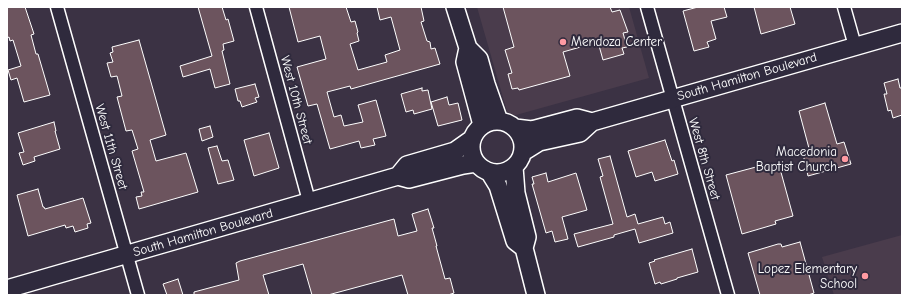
<!DOCTYPE html>
<html>
<head>
<meta charset="utf-8">
<style>
	body { margin:0 }
	#map { position:relative; width:909px; height:302px; overflow:hidden; background:#3b3244; font-family:"Comic Neue",sans-serif }
	canvas { display:block }
	.frame { position:absolute; inset:0; border:8px solid #fff; pointer-events:none }
</style>
</head>
<body>
<div id="map">
<canvas width="909" height="302"></canvas>
<div class="frame"></div>
</div>
<script>
const ctx = document.querySelector('canvas').getContext('2d');
ctx.lineJoin = 'round';
function fill(path, color) { ctx.fillStyle = color; ctx.fill(path, 'evenodd'); }
const poly = rows => new Path2D(rows.map(r => 'M' + r).join(''));
function trace(path, color, width, dash) { ctx.strokeStyle = color; ctx.lineWidth = width; ctx.lineCap = dash ? 'butt' : 'round'; ctx.setLineDash(dash || []); ctx.stroke(path); }
function write(font, color, halo, rows, align = 'center') {
  ctx.font = font + ' "Comic Neue",sans-serif'; ctx.lineWidth = 4; ctx.setLineDash([]); ctx.textBaseline = 'middle'; ctx.strokeStyle = halo; ctx.fillStyle = color; for (const [text, x, y, turn = 0] of rows) {
    ctx.save(); ctx.translate(x, y); ctx.rotate((+turn || 0) * Math.PI / 180); ctx.textAlign = isNaN(turn) ? turn : align; if (halo) ctx.strokeText(text, 0, 0); ctx.fillText(text, 0, 0); ctx.restore();
  }
}
fill(poly([
	[477,7,629,7,649,78,516,115,510,115,508,113,506,108],
	[902,235,902,295,834,295,822,257]
]), '#4a3c4c');
const building = poly([
	[7,7,25,7,34,34,31,35,36,54,38,54,50,95,24,102,17,78,11,80,8,70,21,66,13,40,10,41,9,37,7,38,7,7],
	[198,7,222,7,226,20,228,19,234,41,223,44,224,50,222,51,230,84,215,88,210,69,183,77,180,66,212,56,198,7],
	[289,7,346,7,351,22,355,21,358,32,357,33,359,41,350,44,358,70,387,62,385,55,400,50,391,17,380,20,377,7,421,7,424,21,421,22,427,41,430,42,431,49,435,48,440,64,351,89,350,86,327,92,334,117,341,115,344,126,363,122,358,105,376,100,386,136,373,139,375,145,361,148,359,141,330,149,317,104,308,106,297,67,326,59,320,36,298,42,289,7],
	[503,7,610,7,612,12,620,10,628,32,623,33,627,47,622,48,624,54,603,60,598,42,563,52,570,76,519,90,518,88,512,89,508,74,512,73,505,50,514,47,503,7],
	[698,7,724,7,727,17,711,21,716,39,707,42,709,47,694,51,683,11,698,7],
	[754,7,790,7,795,24,761,34,754,7],
	[139,40,166,135,150,140,156,161,186,153,198,192,139,209,136,197,142,196,141,192,144,192,132,151,138,149,132,130,126,131,117,97,122,96,117,76,111,77,107,63,113,62,110,53,113,52,112,47,139,40],
	[898,79,900,88,902,88,902,115,893,118,891,110,888,111,884,94,887,94,884,83,898,79],
	[255,84,259,97,255,98,257,102,242,107,240,101,238,101,235,89,255,84],
	[422,88,422,91,428,90,432,109,414,114,413,110,406,112,401,94,422,88],
	[447,97,449,105,458,103,462,120,438,126,431,102,447,97],
	[825,103,837,144,844,142,851,164,808,176,803,154,810,152,799,111,825,103],
	[54,122,56,131,55,131,60,149,34,157,35,161,23,165,19,153,24,152,18,133,54,122],
	[210,126,213,137,202,141,199,129,210,126],
	[269,133,279,168,254,176,244,140,269,133],
	[665,140,672,161,674,160,678,174,655,181,652,172,636,177,628,151,665,140],
	[217,146,222,161,228,160,234,180,218,184,208,148,217,146],
	[610,156,627,217,635,214,638,224,663,217,665,224,670,222,673,233,639,243,635,229,614,235,614,237,578,247,574,234,613,224,600,177,603,176,598,159,610,156],
	[779,165,793,216,775,221,776,224,742,234,726,175,756,167,759,167,760,170,779,165],
	[546,173,548,182,576,173,587,210,562,217,568,239,555,242,552,231,546,233,532,184,534,184,532,177,546,173],
	[38,189,43,207,44,207,45,209,83,198,91,223,87,224,88,228,75,232,73,226,66,228,65,225,28,236,17,195,38,189],
	[428,209,434,228,432,228,437,246,436,246,445,279,450,278,454,293,448,295,408,295,402,275,328,295,312,295,303,264,263,275,269,295,194,295,194,292,239,280,236,263,240,261,394,219,398,236,417,231,412,214,428,209],
	[800,242,814,293,808,295,760,295,748,253,778,244,781,244,782,247,800,242],
	[692,249,698,272,677,278,677,279,661,284,660,282,655,284,649,263,655,261,654,260,692,249],
	[178,279,183,295,167,295,163,284,178,279]
]);
fill(building, '#6c545e');
trace(building, '#fff', 1);
const street = poly([
	[57,7,138,295],
	[256,7,309,201],
	[647,7,728,295],
	[844,7,855,46]
]);
const secondary = poly([
	[455,7,468,48,479,59,486,84,499,121],
	[468,48,465,62,482,125],
	'471 147a26 26 0 1 1 52 0a26 26 0 1 1-52 0Z',
	[515,128,532,130,577,118,592,122],
	[523,152,539,142,580,133,592,122,902,33],
	[514,167,516,193,527,237,524,248,536,295],
	[490,173,498,186,515,241,524,248],
	[398,176,407,165,455,151,472,139],
	[7,289,398,176,409,179,463,165,476,163]
]);
trace(street, '#fff', 15);
trace(secondary, '#fff', 20);
trace(street, '#2f2a3d', 12);
trace(secondary, '#2f2a3d', 17);
for (const [x, y, r, color] of [
	[563,42,4,"#ff9aa2"],
	[845,159,4,"#ff9aa2"],
	[865,276,4,"#ff9aa2"]
]) { const dot = new Path2D(); dot.arc(x, y, r, 0, 2 * Math.PI); ctx.fillStyle = color; ctx.fill(dot); trace(dot, '#2f2a3d', 1.5); }
write('13px', '#fff', '#2f2a3d', [
	["Mendoza Center",571,42,"left"],
	["Macedonia",837,152],
	["Baptist Church",837,167],
	["Lopez Elementary",857,269],
	["School",857,284]
], 'right');
write('13px', '#fff', '#2f2a3d', [
	["South Hamilton Boulevard",747,77,-16],
	["West 10th Street",296,100,75],
	["West 11th Street",111,147,74],
	["West 8th Street",704,159,74],
	["South Hamilton Boulevard",203,233,-16]
]);
</script>
</body>
</html>
